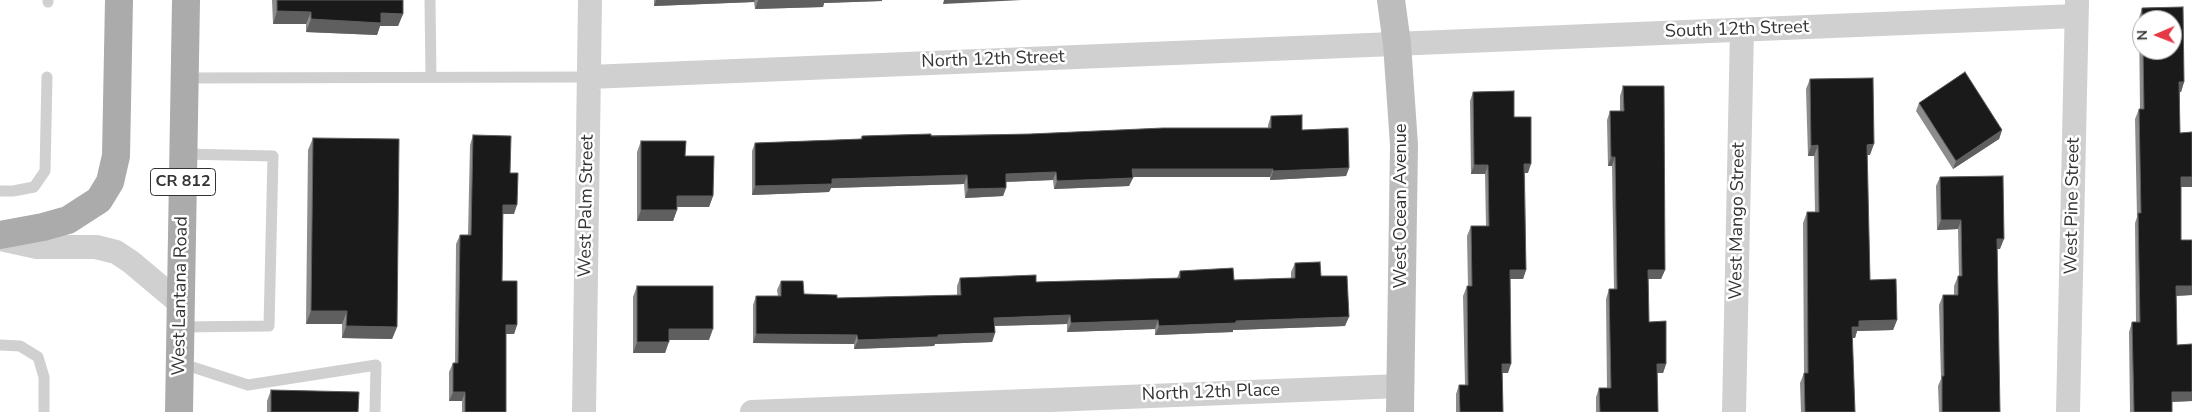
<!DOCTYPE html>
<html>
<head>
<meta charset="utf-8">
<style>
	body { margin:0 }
	#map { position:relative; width:2192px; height:412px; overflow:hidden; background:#fff; font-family:"Nunito Sans",sans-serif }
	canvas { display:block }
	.north { position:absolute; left:2132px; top:10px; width:50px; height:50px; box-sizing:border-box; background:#fff; border:1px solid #adadad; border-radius:50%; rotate:269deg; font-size:14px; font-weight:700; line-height:20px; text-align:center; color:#333 }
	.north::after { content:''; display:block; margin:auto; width:18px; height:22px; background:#e63946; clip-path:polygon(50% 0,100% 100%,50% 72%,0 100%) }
</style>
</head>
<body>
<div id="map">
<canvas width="2192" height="412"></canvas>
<div class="north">N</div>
</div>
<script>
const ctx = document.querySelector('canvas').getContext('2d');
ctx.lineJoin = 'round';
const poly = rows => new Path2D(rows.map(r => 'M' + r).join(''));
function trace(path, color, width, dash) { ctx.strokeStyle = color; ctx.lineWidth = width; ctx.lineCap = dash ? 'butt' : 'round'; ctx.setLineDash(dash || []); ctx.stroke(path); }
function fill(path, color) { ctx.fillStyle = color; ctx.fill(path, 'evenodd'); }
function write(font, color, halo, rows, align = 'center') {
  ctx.font = font + ' "Nunito Sans",sans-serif'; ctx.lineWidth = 5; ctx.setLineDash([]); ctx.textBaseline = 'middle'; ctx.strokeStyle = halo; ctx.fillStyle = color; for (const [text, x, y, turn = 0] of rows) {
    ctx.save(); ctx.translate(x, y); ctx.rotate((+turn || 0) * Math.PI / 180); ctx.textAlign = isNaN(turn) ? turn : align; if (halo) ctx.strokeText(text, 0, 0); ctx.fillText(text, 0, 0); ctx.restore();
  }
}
trace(poly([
	[430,0,431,77],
	[48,2,48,0],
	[185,78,589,77],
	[0,191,13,191,34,187,45,171,47,77],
	[181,327,269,326,273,156,183,154],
	[0,345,20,346,38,357,44,377,44,412],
	[180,363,248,385,376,365,375,412]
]), '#d0d0d0', 11);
trace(poly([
	[589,77,2076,16],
	[0,239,37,247,96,247,116,252,131,262,181,304],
	[584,412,590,0],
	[752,412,1400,386],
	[1734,412,1742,30],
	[2068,412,2077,2]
]), '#d0d0d0', 24);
trace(poly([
	[1391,0,1397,44,1404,145,1400,412]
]), '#bdbdbd', 28);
trace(poly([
	[0,235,43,227,68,220,99,200,110,182,116,156,119,0],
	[179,412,186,0]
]), '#ababab', 28);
fill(poly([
	[272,0,403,0,403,14,398,26,380,26,377,35,306,32,306,24,273,24],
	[654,0,882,0,882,1,824,3,823,7,755,9,754,2,654,6],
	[2183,7,2184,82,2181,92,2180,92,2180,133,2192,132,2192,187,2181,187,2181,240,2192,240,2192,295,2176,296,2177,345,2192,344,2192,401,2172,402,2172,412,2130,412,2129,332,2132,322,2136,322,2135,223,2137,217,2135,119,2139,109,2140,109,2139,18,2142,8],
	[2142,20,2172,20,2172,50,2142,50],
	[1810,79,1870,155,1867,155,1870,280,1897,320,1893,330,1857,331,1855,338,1852,338,1855,412,1801,412,1800,383,1804,373,1803,223,1807,212,1815,212,1814,156,1808,156,1806,89],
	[1623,86,1665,270,1661,279,1648,279,1649,322,1666,364,1663,373,1657,373,1658,412,1596,412,1596,397,1599,388,1607,388,1606,299,1609,289,1614,289,1612,166,1608,166,1607,120,1610,111,1620,111,1620,96],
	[1473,92,1514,117,1528,173,1525,173,1526,270,1523,279,1510,279,1508,373,1502,373,1503,412,1456,412,1456,394,1459,385,1465,385,1463,296,1467,286,1468,286,1467,236,1471,226,1486,226,1485,174,1471,174,1470,101],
	[1919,103,2002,130,1999,139,1953,169,1916,111],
	[1271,116,1302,130,1349,168,1346,176,1270,180,1270,177,1133,177,1129,186,1054,189,1053,180,1006,182,1006,188,1003,196,965,198,964,184,831,188,829,192,752,195,752,151,755,143,860,139,862,136,1030,134,1268,128,1268,125],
	[473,135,510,173,514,214,503,214,502,281,517,325,514,334,506,334,506,412,462,412,462,401,449,401,449,372,453,363,455,363,456,244,460,235,468,235,470,145],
	[313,138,397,327,392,339,342,338,342,324,306,324,308,150],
	[641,141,685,156,713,196,709,207,677,207,677,210,673,221,637,221,637,152],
	[1940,177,2000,249,1997,249,2000,412,1939,412,1938,386,1941,379,1939,305,1943,295,1954,295,1954,286,1958,276,1959,276,1958,229,1937,230,1936,186],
	[1295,263,1321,276,1345,326,1233,330,1233,332,1155,335,1155,329,1067,332,1067,324,995,326,995,333,992,342,935,344,934,346,854,349,854,344,753,343,753,305,756,296,778,296,777,290,781,281,804,294,837,298,957,295,957,286,960,278,1036,282,1177,278,1180,271,1234,280,1291,278,1291,272],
	[637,286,709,340,669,340,665,353,633,353,633,297],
	[271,390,358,412,267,412,267,401]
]), '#8c8c8c');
fill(poly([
	[656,0,755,0,754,2,654,6],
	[758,0,882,0,882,1,824,3,823,7,755,9],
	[944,0,1022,0,943,4],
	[277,11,311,12,306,24,273,24],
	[381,13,403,14,398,26,380,26,377,35,306,32,311,19],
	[2179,82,2184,82,2181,92,2176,92],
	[2002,130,1999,139,1953,169,1956,161],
	[1874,144,1870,155,1863,155,1867,145],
	[1818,145,1814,156,1808,156,1811,146],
	[1611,157,1615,157,1612,166,1608,166],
	[1524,164,1531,164,1528,173,1521,173],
	[1474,165,1488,165,1485,174,1471,174],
	[1349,168,1346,176,1270,180,1273,171],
	[1132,169,1273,169,1270,177,1129,177],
	[1056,172,1053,180,1003,182,1006,174],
	[967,175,964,184,831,188,829,192,752,195,755,186,832,179],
	[2181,177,2192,177,2192,187,2177,187],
	[1133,178,1129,186,1054,189,1057,181],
	[1006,188,1003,196,965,198,968,189],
	[677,196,713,196,709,207,673,207],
	[503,205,517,205,514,214,500,214],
	[641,210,677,210,673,221,637,221],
	[1941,220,1961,220,1958,229,1937,230],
	[1997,239,2004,239,2000,249,1993,249],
	[1510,270,1526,270,1523,279,1506,279],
	[1648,270,1665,270,1661,279,1645,279],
	[2176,286,2192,286,2192,295,2173,296],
	[311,311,347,311,342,324,306,324],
	[1070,315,1067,324,991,326,994,318],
	[1349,317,1345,326,1233,330,1233,332,1155,335,1159,326,1236,321],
	[1158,320,1155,329,1067,332,1071,323],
	[1897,320,1893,330,1857,331,1855,338,1848,338,1852,327,1859,321],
	[506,325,517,325,514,334,503,334],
	[346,326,397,327,392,339,342,338],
	[669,329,713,329,709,340,665,340],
	[995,333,992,342,935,344,934,346,854,349,858,340,938,335],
	[756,334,857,335,854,344,753,343],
	[637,342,669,342,665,353,633,353],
	[1502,364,1511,364,1508,373,1499,373],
	[1657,364,1666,364,1663,373,1654,373],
	[453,392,465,392,462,401,449,401],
	[2172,392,2192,392,2192,401,2169,402]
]), '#5f5f5f');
const building = poly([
	[277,0,403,0,403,14,381,13,381,23,311,19,311,12,277,11,277,0],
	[2183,7,2184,82,2179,82,2180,133,2192,132,2192,177,2181,177,2181,240,2192,240,2192,286,2176,286,2177,345,2192,344,2192,392,2172,392,2172,412,2134,412,2132,322,2140,322,2138,213,2141,213,2139,109,2144,109,2143,50,2172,50,2172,20,2142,20,2142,8,2183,7],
	[1965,72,2002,130,1956,161,1919,103,1965,72],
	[1873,78,1874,144,1867,145,1870,280,1896,279,1897,320,1859,321,1859,327,1852,327,1855,412,1805,412,1804,373,1808,373,1807,212,1819,212,1818,145,1811,146,1810,79,1873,78],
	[1623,86,1664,86,1665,270,1648,270,1649,322,1666,321,1666,364,1657,364,1658,412,1600,412,1599,388,1611,388,1609,289,1617,289,1615,157,1611,157,1610,111,1624,111,1623,86],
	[1514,91,1514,117,1531,117,1531,164,1524,164,1526,270,1510,270,1511,364,1502,364,1503,412,1460,412,1459,385,1468,385,1467,286,1472,286,1471,226,1489,226,1488,165,1474,165,1473,92,1514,91],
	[1302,115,1302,130,1348,128,1349,168,1273,171,1273,169,1132,169,1133,178,1057,181,1056,172,1006,174,1006,188,968,189,967,175,832,179,832,184,755,186,755,143,862,139,862,136,931,134,931,136,1030,134,1163,128,1271,128,1271,116,1302,115],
	[473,135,511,136,510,173,518,173,517,205,503,205,502,281,517,281,517,325,506,325,506,412,465,412,465,392,453,392,453,363,458,363,460,235,471,235,473,135],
	[313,138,399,139,397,327,346,326,347,311,311,311,313,138],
	[641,141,686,141,685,156,714,156,713,196,677,196,677,210,641,210,641,141],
	[2003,176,2004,239,1997,239,2000,412,1942,412,1942,376,1944,376,1943,295,1958,295,1958,276,1962,276,1961,220,1941,220,1940,177,2003,176],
	[1320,262,1321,276,1347,276,1349,317,1236,321,1236,323,1159,326,1158,320,1071,323,1070,315,994,318,995,333,938,335,938,337,858,340,857,335,756,334,756,296,781,296,781,281,803,281,804,294,837,295,837,298,961,295,960,278,1036,275,1036,282,1180,278,1180,271,1233,268,1234,280,1295,278,1295,263,1320,262],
	[637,286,713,286,713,329,669,329,669,342,637,342,637,286],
	[271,390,359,392,358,412,271,412,271,390]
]);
fill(building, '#1a1a1a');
trace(building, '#5f5f5f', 1);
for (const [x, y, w] of [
	[183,182,65]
]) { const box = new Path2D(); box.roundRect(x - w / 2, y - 13.5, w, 27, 4); ctx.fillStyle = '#fff'; ctx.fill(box); trace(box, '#333', 1); }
write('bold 16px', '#333', null, [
	["CR 812",183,182]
]);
write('18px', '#333', '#fff', [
	["South 12th Street",1737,30,-2],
	["North 12th Street",993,60,-2],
	["West Palm Street",587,206,-89],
	["West Ocean Avenue",1402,206,-90],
	["West Pine Street",2073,206,-89],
	["West Mango Street",1738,221,-89],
	["West Lantana Road",181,296,-89],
	["North 12th Place",1211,393,-2]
]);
</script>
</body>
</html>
